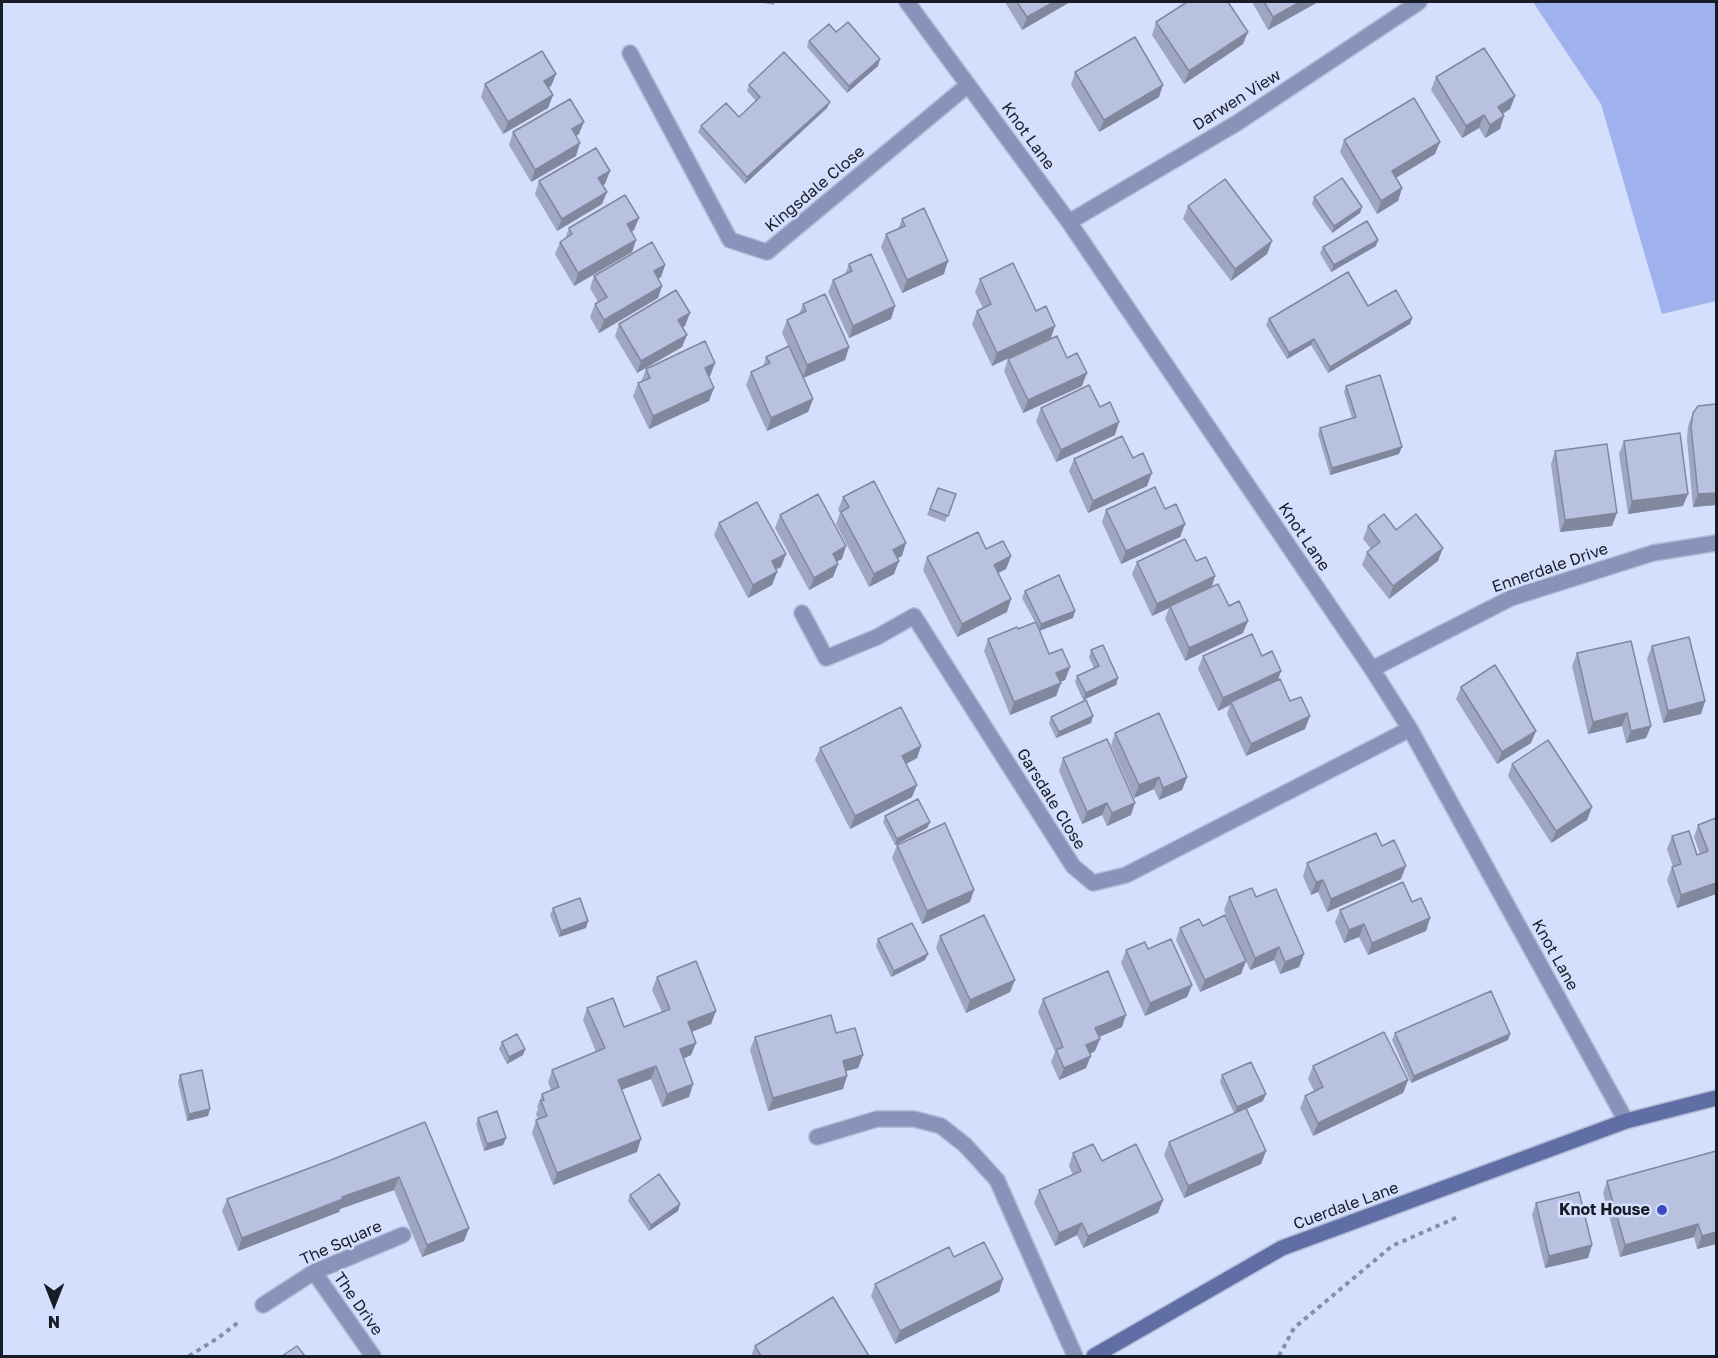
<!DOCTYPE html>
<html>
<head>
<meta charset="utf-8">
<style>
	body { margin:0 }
	#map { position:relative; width:1718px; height:1358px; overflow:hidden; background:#d4defd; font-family:"Golos Text",sans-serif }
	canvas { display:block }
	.frame { position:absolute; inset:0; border:3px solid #181c27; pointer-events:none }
	.north { position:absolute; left:24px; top:1274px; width:60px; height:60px; -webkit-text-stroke:4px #d4defd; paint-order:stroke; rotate:180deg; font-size:16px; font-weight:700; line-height:24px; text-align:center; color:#181c27 }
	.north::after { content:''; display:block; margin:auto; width:21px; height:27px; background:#181c27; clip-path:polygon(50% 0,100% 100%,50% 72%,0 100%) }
</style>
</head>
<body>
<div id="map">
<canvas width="1718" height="1358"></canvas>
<div class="frame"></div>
<div class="north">N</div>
</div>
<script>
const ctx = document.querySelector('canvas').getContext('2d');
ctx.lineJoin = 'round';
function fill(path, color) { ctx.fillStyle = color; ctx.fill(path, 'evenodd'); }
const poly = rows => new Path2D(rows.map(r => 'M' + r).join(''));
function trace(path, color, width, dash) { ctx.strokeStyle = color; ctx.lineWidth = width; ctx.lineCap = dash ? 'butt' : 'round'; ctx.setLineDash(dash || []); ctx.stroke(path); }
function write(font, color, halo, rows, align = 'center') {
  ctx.font = font + ' "Golos Text",sans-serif'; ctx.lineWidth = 5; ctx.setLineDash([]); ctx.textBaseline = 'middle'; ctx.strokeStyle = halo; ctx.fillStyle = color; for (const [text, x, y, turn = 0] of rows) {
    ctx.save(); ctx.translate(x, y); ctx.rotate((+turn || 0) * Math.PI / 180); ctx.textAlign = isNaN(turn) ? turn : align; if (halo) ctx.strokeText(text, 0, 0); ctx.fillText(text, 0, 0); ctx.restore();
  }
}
fill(poly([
	[1533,2,1716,2,1716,301,1662,314,1601,104]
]), '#a0b2ee');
const lane = poly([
	[817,1137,877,1119,914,1119,941,1126,965,1145,997,1180,1075,1356]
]);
const street = poly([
	[907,2,1069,222,1372,669,1410,729,1626,1121],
	[630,53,730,240,767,252,968,85],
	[1069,222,1237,123,1419,2],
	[802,613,826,658,877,637,914,616,1073,866,1093,883,1126,875,1410,729],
	[1372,669,1511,598,1653,553,1716,543],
	[314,1272,373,1356],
	[263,1305,314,1272,403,1235]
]);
const secondary = poly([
	[1094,1356,1282,1248,1626,1121,1716,1098]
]);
trace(lane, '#b2bbd6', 18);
trace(street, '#b2bbd6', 18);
trace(secondary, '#b2bbd6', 18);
trace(poly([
	[189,1356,218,1338,240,1321],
	[1279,1356,1294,1328,1392,1246,1460,1216]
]), '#878fa6', 4, [4.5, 4.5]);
trace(lane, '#8893b9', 15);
trace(street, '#8893b9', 15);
trace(secondary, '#5f6ea4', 15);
fill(poly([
	[757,2,775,2,774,5],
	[1005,2,1070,2,1022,30],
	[1252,2,1318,2,1268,30],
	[1156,22,1243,44,1184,84,1152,35],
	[836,32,878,66,847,93,807,47,809,41],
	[1075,72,1159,97,1099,132,1071,85],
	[556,74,551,86,549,88,553,95,548,108,503,134,481,97,485,84],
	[1436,77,1515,96,1510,109,1503,114,1500,129,1485,138,1479,128,1462,138,1431,90],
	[749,85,827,108,745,184,698,132,701,126,739,117,756,101,747,91],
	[513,132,579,134,576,136,576,156,531,182,509,145],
	[1344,140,1435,154,1396,178,1402,188,1398,201,1377,214,1340,152],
	[539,181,605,184,603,185,602,204,557,231,535,194],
	[1314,197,1362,207,1360,213,1332,233,1312,204],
	[1188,206,1272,241,1267,254,1231,281,1183,219],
	[902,219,944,274,902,293,881,247,886,234,898,229],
	[569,228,634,230,632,232,636,240,632,252,574,286,555,254,560,242,565,239],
	[1376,246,1331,272,1320,253,1323,247],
	[849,264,895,306,891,319,849,338,828,292,833,280,845,274],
	[665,265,661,277,658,279,662,286,658,298,599,333,590,317,595,304,598,302,590,288,594,276],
	[980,279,1036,311,1051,338,992,366,972,324,977,311,983,308,975,292],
	[803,304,849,347,845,360,803,378,813,399,808,412,767,431,746,385,751,372,763,367,766,357,788,346,782,333,787,320,799,314],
	[1368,306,1412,318,1410,324,1328,373,1311,345,1287,359,1266,325,1269,319],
	[619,324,685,326,682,327,682,347,637,373,615,336],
	[1067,358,1082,386,1023,413,1004,371,1008,359],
	[715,363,710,376,709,377,709,401,649,429,633,396,638,383,641,382,646,369],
	[1346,386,1399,454,1330,475,1318,434,1320,428,1352,418,1344,392],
	[1716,404,1716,505,1693,507,1687,439,1688,426,1693,413],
	[1041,408,1115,435,1056,462,1036,421],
	[1624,441,1683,506,1628,514,1619,454],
	[1555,451,1612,526,1560,532,1551,464],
	[1133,458,1147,486,1088,513,1069,471,1074,459],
	[938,488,956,494,945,522,927,515],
	[843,497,902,556,897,558,894,574,869,587,836,524,840,513,838,510],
	[1165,509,1185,524,1180,537,1121,564,1102,522,1106,510],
	[780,515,842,559,836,561,838,564,833,577,809,590,775,528],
	[719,523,781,567,776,569,777,572,772,585,748,598,714,535],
	[1368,526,1396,530,1438,561,1389,599,1362,565,1367,552,1371,549,1363,539],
	[986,549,1011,556,1006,569,998,573,1007,612,957,637,923,570,927,557],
	[1196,561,1215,576,1211,587,1229,606,1243,633,1185,661,1165,619,1169,608,1152,616,1132,574,1137,562],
	[1025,591,1073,618,1039,631,1049,654,1070,667,1065,680,1060,682,1061,683,1056,696,1010,715,984,651,988,639,1035,622,1022,598],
	[1652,646,1705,701,1701,714,1663,723,1647,659],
	[1091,650,1118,678,1116,685,1083,700,1075,682,1077,676,1094,668,1089,657],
	[1577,653,1651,726,1646,738,1626,743,1622,726,1588,734,1572,666],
	[1203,656,1262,656,1278,680,1305,729,1246,756,1227,714,1230,705,1218,711,1198,669],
	[1461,687,1531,743,1497,764,1456,699],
	[1093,716,1091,723,1056,738,1049,723,1051,717],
	[1115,733,1187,777,1182,790,1159,800,1154,789,1134,798,1111,745],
	[921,746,917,758,906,764,912,797,850,829,815,760,820,748],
	[1063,758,1131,815,1107,826,1102,815,1082,824,1059,771],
	[1512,764,1592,807,1587,820,1551,843,1508,776],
	[885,816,930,822,927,828,895,845,883,822],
	[1716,818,1716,894,1677,908,1667,880,1672,867,1673,867,1667,849,1672,836,1697,855,1700,854,1694,837,1698,825],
	[897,845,970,902,922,924,892,858],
	[1382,846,1401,879,1327,912,1318,892,1311,895,1303,876,1307,863],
	[1229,897,1256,897,1304,954,1299,967,1280,974,1274,960,1250,970,1246,961,1241,974,1200,992,1176,940,1180,928,1203,926,1246,961,1224,910],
	[1412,902,1430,918,1426,931,1368,955,1359,937,1344,943,1335,922,1340,910],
	[553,908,586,928,559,937,550,915],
	[940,936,1010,992,966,1013,936,948],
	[878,939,925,960,891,977,876,946],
	[1148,949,1192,985,1187,997,1145,1016,1121,963,1126,950],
	[657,977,716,1011,711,1024,692,1032,696,1043,691,1055,683,1059,693,1084,689,1097,662,1107,651,1079,622,1089,637,1152,553,1185,532,1133,536,1120,538,1120,536,1114,538,1109,537,1107,542,1094,551,1090,548,1082,552,1070,596,1052,583,1020,587,1008,624,1027,662,1012,652,990],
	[1043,999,1122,1027,1099,1037,1095,1051,1090,1054,1086,1068,1059,1080,1051,1062,1055,1052,1038,1012],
	[836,1033,863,1055,858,1068,846,1071,847,1076,843,1089,768,1111,750,1050,755,1037],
	[1395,1033,1510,1034,1508,1040,1411,1083,1392,1040],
	[502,1042,525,1049,523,1055,507,1064,499,1049],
	[1313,1066,1408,1080,1403,1093,1313,1136,1300,1108,1305,1096,1314,1091,1308,1079],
	[180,1075,208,1116,187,1121,178,1082],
	[1222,1075,1263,1101,1246,1109,1266,1151,1261,1164,1184,1198,1164,1155,1169,1142,1234,1113,1220,1082],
	[478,1118,506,1138,503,1145,484,1151,476,1124],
	[425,1122,469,1228,464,1241,422,1257,394,1190,340,1209,339,1212,238,1251,222,1211,227,1199,331,1160],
	[1716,1151,1716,1244,1697,1249,1694,1237,1620,1257,1603,1193,1607,1181],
	[1073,1153,1102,1161,1163,1200,1158,1213,1083,1248,1077,1235,1055,1246,1034,1203,1039,1190,1073,1175,1069,1166],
	[630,1195,680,1204,678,1211,649,1231,628,1201],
	[1536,1203,1592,1245,1588,1258,1545,1268,1532,1215],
	[954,1257,1003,1279,999,1292,895,1344,871,1296,875,1284],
	[755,1346,869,1356,751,1356]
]), '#9ea6c1');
fill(poly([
	[1054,2,1070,2,1022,30,1027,17],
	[1300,2,1318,2,1268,30,1273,17],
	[1248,32,1243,44,1184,84,1189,71],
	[880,59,878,66,847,93,849,86],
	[556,74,551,86,540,93,544,81],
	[1163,85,1159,97,1099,132,1104,120],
	[553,95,548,108,503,134,508,122],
	[1515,96,1510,109,1494,119,1498,107],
	[830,102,827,108,745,184,747,177],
	[1484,115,1479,128,1462,138,1466,126],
	[1504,116,1500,129,1485,138,1490,125],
	[584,122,579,134,567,141,572,129],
	[1440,142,1435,154,1387,183,1392,171],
	[580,143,576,156,531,182,535,170],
	[610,171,605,184,594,191,598,178],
	[1402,188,1398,201,1377,214,1381,201],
	[607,192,602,204,557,231,562,219],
	[1362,207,1360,213,1332,233,1334,226],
	[639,218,634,230,623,237,627,224],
	[636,240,632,252,574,286,578,273],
	[1378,240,1376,246,1331,272,1334,265],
	[1272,241,1267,254,1231,281,1235,269],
	[948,261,944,274,902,293,907,280],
	[665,265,661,277,650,284,654,271],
	[662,286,658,298,599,333,604,320],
	[895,306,891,319,849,338,853,326],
	[690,313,685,326,674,333,678,320],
	[1412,318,1410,324,1328,373,1330,367],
	[1055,326,1051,338,992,366,997,353],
	[687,335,682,347,637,373,641,361],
	[1314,339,1311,345,1287,359,1289,353],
	[849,347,845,360,803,378,807,365],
	[715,363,710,376,700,381,705,368],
	[1087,373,1082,386,1023,413,1028,400],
	[714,388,709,401,649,429,653,416],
	[813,399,808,412,767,431,771,418],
	[1119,422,1115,435,1056,462,1061,450],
	[1402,447,1399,454,1330,475,1332,468],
	[1152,473,1147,486,1088,513,1093,501],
	[1716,493,1716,505,1693,507,1698,494],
	[1688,494,1683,506,1628,514,1632,501],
	[1617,513,1612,526,1560,532,1565,520],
	[1185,524,1180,537,1121,564,1126,551],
	[906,543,902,556,888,563,893,550],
	[846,546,842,559,828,566,833,554],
	[1443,548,1438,561,1389,599,1393,586],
	[786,554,781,567,767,574,772,561],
	[1011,556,1006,569,989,578,994,565],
	[899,561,894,574,869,587,874,574],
	[838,564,833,577,809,590,814,578],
	[777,572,772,585,748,598,753,585],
	[1215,576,1211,589,1170,606,1169,608,1152,616,1157,604],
	[1011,599,1007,612,957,637,962,624],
	[1075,611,1073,618,1039,631,1041,624],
	[1248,621,1243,633,1185,661,1189,648],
	[1070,667,1065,680,1052,686,1056,673],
	[1281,671,1277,683,1231,702,1230,705,1218,711,1223,698],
	[1118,678,1116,685,1083,700,1086,693],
	[1061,683,1056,696,1010,715,1014,702],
	[1705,701,1701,714,1663,723,1668,711],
	[1627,713,1622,726,1588,734,1593,722],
	[1093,716,1091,723,1056,738,1059,732],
	[1310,716,1305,729,1246,756,1251,744],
	[1651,726,1646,738,1626,743,1631,731],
	[1536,731,1531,743,1497,764,1502,752],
	[921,746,917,758,897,769,902,756],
	[1159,777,1154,789,1134,798,1139,785],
	[1187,777,1182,790,1159,800,1163,788],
	[917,785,912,797,850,829,855,816],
	[1107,803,1102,815,1082,824,1087,812],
	[1135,803,1131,815,1107,826,1112,813],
	[1592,807,1587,820,1551,843,1556,831],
	[930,822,927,828,895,845,897,839],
	[1406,866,1401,879,1327,912,1331,899],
	[1323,880,1318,892,1311,895,1316,882],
	[1716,883,1716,894,1677,908,1681,895],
	[974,890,970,902,922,924,927,911],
	[1430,918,1426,931,1368,955,1372,943],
	[588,921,586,928,559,937,561,931],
	[1364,924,1359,937,1344,943,1349,930],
	[1279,947,1274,960,1250,970,1255,958],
	[928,954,925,960,891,977,894,971],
	[1304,954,1299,967,1280,974,1285,962],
	[1246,961,1241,974,1200,992,1205,980],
	[1015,980,1010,992,966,1013,970,1000],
	[1192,985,1187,997,1145,1016,1150,1003],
	[716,1011,711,1024,683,1035,688,1022],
	[1126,1015,1122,1027,1090,1041,1095,1028],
	[1510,1034,1508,1040,1411,1083,1414,1076],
	[1100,1039,1095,1051,1082,1058,1086,1045],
	[696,1043,691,1055,675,1062,680,1049],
	[525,1049,523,1055,507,1064,509,1057],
	[863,1055,858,1068,838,1073,843,1061],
	[1091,1056,1086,1068,1059,1080,1064,1068],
	[656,1066,651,1079,613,1093,618,1080],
	[847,1076,843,1089,768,1111,773,1098],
	[1408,1080,1403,1093,1313,1136,1318,1123],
	[693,1084,689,1097,662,1107,667,1094],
	[1266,1094,1263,1101,1235,1114,1237,1107],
	[210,1109,208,1116,187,1121,189,1114],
	[506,1138,503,1145,484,1151,487,1144],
	[641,1139,637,1152,553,1185,557,1173],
	[1266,1151,1261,1164,1184,1198,1188,1186],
	[399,1177,394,1190,340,1209,339,1212,238,1251,242,1238,342,1197],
	[1163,1200,1158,1213,1083,1248,1088,1236],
	[680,1204,678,1211,649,1231,651,1225],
	[1082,1223,1077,1235,1055,1246,1059,1233],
	[1698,1224,1694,1237,1620,1257,1625,1245],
	[469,1228,464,1241,422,1257,427,1245],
	[1716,1232,1716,1244,1697,1249,1702,1236],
	[1592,1245,1588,1258,1545,1268,1549,1256],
	[1003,1279,999,1292,895,1344,900,1331]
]), '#81879d');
const building = poly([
	[1017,2,1054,2,1027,17,1017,2],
	[1187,2,1228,2,1248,32,1189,71,1156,22,1187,2],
	[1264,2,1300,2,1273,17,1264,2],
	[848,22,880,59,849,86,809,41,829,24,836,32,848,22],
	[1135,37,1163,85,1104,120,1075,72,1135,37],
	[1484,48,1515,96,1498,107,1504,116,1490,125,1484,115,1466,126,1436,77,1484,48],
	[542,51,556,74,544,81,553,95,508,122,485,84,542,51],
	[784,52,830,102,747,177,701,126,726,103,739,117,760,97,749,85,784,52],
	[1414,98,1440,142,1392,171,1402,188,1381,201,1344,140,1414,98],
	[570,99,584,122,572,129,580,143,535,170,513,132,570,99],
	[596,148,610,171,598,178,607,192,562,219,539,181,596,148],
	[1342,178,1362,207,1334,226,1314,197,1342,178],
	[1225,179,1272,241,1235,269,1188,206,1225,179],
	[625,195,639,218,627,224,636,240,578,273,560,242,572,234,569,228,625,195],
	[924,208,948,261,907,280,886,234,905,226,902,219,924,208],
	[1367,221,1378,240,1334,265,1323,247,1367,221],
	[652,242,665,265,654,271,662,286,604,320,595,304,607,297,594,276,652,242],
	[871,254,895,306,853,326,833,280,852,271,849,264,871,254],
	[1013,263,1036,311,1046,306,1055,326,997,353,977,311,991,304,980,279,1013,263],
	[1348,272,1368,306,1396,290,1412,318,1330,367,1314,339,1289,353,1269,319,1348,272],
	[676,290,690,313,678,320,687,335,641,361,619,324,676,290],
	[825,294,849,347,807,365,787,320,806,311,803,304,825,294],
	[1057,336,1067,358,1077,353,1087,373,1028,400,1008,359,1057,336],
	[705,341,715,363,705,368,714,388,653,416,638,383,650,378,646,369,705,341],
	[789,346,813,399,771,418,751,372,770,363,766,357,789,346],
	[1380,375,1402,447,1332,468,1320,428,1356,417,1346,386,1380,375],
	[1089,385,1100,407,1110,402,1119,422,1061,450,1041,408,1089,385],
	[1716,404,1716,493,1698,494,1691,427,1693,413,1698,406,1716,404],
	[1680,433,1688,494,1632,501,1624,441,1680,433],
	[1122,436,1133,458,1143,453,1152,473,1093,501,1074,459,1122,436],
	[1607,444,1617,513,1565,520,1555,451,1607,444],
	[874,481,906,543,893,550,899,561,874,574,841,512,849,507,843,497,874,481],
	[1155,487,1165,509,1176,504,1185,524,1126,551,1106,510,1155,487],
	[938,488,956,494,948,516,930,509,938,488],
	[818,494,846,546,833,554,838,564,814,578,780,515,818,494],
	[757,502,786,554,772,561,777,572,753,585,719,523,757,502],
	[1384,514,1396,530,1416,514,1443,548,1393,586,1367,552,1380,542,1368,526,1384,514],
	[978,532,986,549,1003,541,1011,556,994,565,1011,599,962,624,927,557,978,532],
	[1185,539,1196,561,1206,557,1215,576,1157,604,1137,562,1185,539],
	[1059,575,1075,611,1041,624,1025,591,1059,575],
	[1218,584,1229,606,1239,601,1248,621,1189,648,1170,606,1218,584],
	[1036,622,1049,654,1062,649,1070,667,1056,673,1061,683,1014,702,988,639,1017,627,1018,629,1036,622],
	[1252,634,1262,656,1272,651,1281,671,1223,698,1203,656,1252,634],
	[1689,637,1705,701,1668,711,1652,646,1689,637],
	[1631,641,1651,726,1631,731,1627,713,1593,722,1577,653,1631,641],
	[1103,645,1118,678,1086,693,1077,676,1099,666,1091,650,1103,645],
	[1495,665,1536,731,1502,752,1461,687,1495,665],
	[1280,679,1290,701,1301,697,1310,716,1251,744,1231,702,1280,679],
	[1086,700,1093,716,1059,732,1051,717,1086,700],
	[901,707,921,746,902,756,917,785,855,816,820,748,901,707],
	[1159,713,1187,777,1163,788,1159,777,1139,785,1115,733,1159,713],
	[1107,739,1135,803,1112,813,1107,803,1087,812,1063,758,1107,739],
	[1548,740,1592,807,1556,831,1512,764,1548,740],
	[918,799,930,822,897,839,885,816,918,799],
	[1716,818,1716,883,1681,895,1672,867,1681,864,1672,836,1689,831,1697,855,1708,851,1698,825,1716,818],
	[945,823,974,890,927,911,897,845,945,823],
	[1376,833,1382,846,1394,840,1406,866,1331,899,1323,880,1316,882,1307,863,1376,833],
	[1403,882,1412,902,1421,898,1430,918,1372,943,1364,924,1349,930,1340,910,1403,882],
	[1252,888,1256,897,1276,889,1304,954,1285,962,1279,947,1255,958,1229,897,1252,888],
	[580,898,588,921,561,931,553,908,580,898],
	[984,915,1015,980,970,1000,940,936,984,915],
	[1225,915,1246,961,1205,980,1180,928,1199,919,1203,926,1225,915],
	[912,923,928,954,894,971,878,939,912,923],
	[1171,939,1192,985,1150,1003,1126,950,1145,942,1148,949,1171,939],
	[696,961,716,1011,688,1022,696,1043,680,1049,693,1084,667,1094,656,1066,618,1080,641,1139,557,1173,536,1120,547,1116,541,1101,544,1100,542,1094,559,1087,552,1070,605,1048,587,1008,613,998,624,1027,670,1009,657,977,696,961],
	[1108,971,1126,1015,1095,1028,1100,1039,1086,1045,1091,1056,1064,1068,1056,1050,1063,1047,1043,999,1108,971],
	[1491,991,1510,1034,1414,1076,1395,1033,1491,991],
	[831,1015,836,1033,855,1028,863,1055,843,1061,847,1076,773,1098,755,1037,831,1015],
	[1384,1032,1408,1080,1318,1123,1305,1096,1323,1087,1313,1066,1384,1032],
	[517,1034,525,1049,509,1057,502,1042,517,1034],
	[1251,1062,1266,1094,1237,1107,1222,1075,1251,1062],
	[202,1070,210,1109,189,1114,180,1075,202,1070],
	[1246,1108,1266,1151,1188,1186,1169,1142,1246,1108],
	[497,1111,506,1138,487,1144,478,1118,497,1111],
	[425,1122,469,1228,427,1245,399,1177,342,1197,343,1199,242,1238,227,1199,331,1160,425,1122],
	[1093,1144,1102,1161,1136,1144,1163,1200,1088,1236,1082,1223,1059,1233,1039,1190,1081,1171,1073,1153,1093,1144],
	[1716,1151,1716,1232,1702,1236,1698,1224,1625,1245,1607,1181,1716,1151],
	[659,1174,680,1204,651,1225,630,1195,659,1174],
	[1579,1192,1592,1245,1549,1256,1536,1203,1579,1192],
	[984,1242,1003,1279,900,1331,875,1284,949,1247,954,1257,984,1242],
	[833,1297,869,1356,761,1356,755,1346,833,1297],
	[297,1346,305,1356,282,1356,297,1346]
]);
fill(building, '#b8c1e0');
trace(building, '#81879d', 1.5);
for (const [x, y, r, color] of [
	[1662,1210,6,"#3b4abd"]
]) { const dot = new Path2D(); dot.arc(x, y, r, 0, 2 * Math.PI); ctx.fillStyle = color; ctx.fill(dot); trace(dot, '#d4defd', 2); }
write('16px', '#181c27', '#d4defd', [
	["Darwen View",1237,100,-32],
	["Knot Lane",1028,136,54],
	["Kingsdale Close",815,189,-40],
	["Knot Lane",1304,537,56],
	["Ennerdale Drive",1550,568,-19],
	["Garsdale Close",1051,799,58],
	["Knot Lane",1555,955,61],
	["Cuerdale Lane",1346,1206,-20],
	["The Square",341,1243,-24],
	["The Drive",358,1304,55]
]);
write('bold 16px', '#181c27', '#d4defd', [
	["Knot House",1650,1210]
], 'right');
</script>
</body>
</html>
